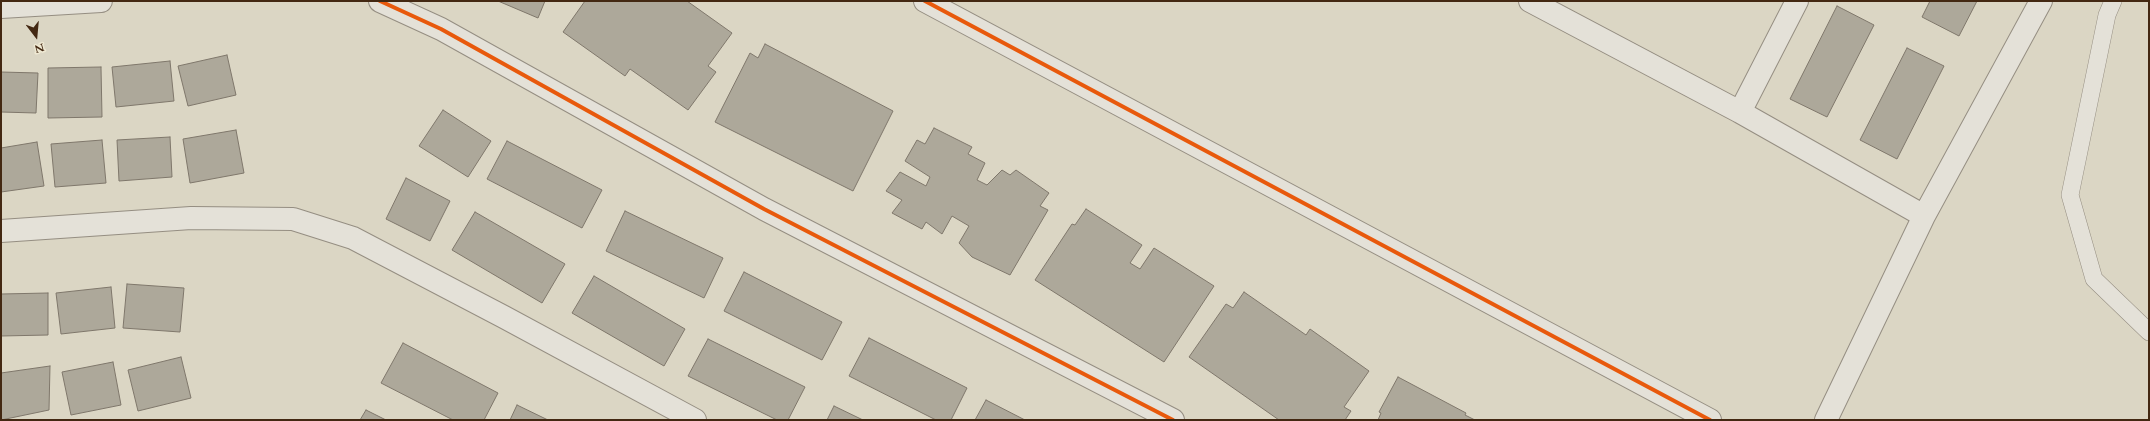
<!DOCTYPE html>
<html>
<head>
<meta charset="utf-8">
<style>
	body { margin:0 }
	#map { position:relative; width:2150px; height:421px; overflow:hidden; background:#dbd6c4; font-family:Cardo,serif }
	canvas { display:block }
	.frame { position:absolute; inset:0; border:2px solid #432812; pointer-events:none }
	.north { position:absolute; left:16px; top:16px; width:40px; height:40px; -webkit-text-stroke:3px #eee8d2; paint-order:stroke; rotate:164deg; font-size:11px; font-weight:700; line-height:16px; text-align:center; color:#432812 }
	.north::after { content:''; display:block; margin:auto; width:14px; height:18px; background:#432812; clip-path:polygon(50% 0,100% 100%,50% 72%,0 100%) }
</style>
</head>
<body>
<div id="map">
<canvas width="2150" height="421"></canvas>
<div class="frame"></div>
<div class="north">N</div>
</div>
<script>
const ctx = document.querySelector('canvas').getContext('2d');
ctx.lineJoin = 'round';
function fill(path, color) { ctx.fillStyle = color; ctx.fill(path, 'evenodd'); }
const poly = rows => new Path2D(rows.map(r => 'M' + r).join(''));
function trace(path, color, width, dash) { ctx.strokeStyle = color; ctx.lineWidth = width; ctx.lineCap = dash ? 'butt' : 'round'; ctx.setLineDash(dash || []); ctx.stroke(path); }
const building = poly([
	[498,1,545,1,538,18,498,1],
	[585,1,687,1,732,33,708,66,716,72,688,110,630,69,625,76,563,32,585,1],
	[1930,1,1977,1,1959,36,1922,17,1930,1],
	[1837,6,1874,25,1827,117,1790,99,1837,6],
	[765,44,893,111,853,191,715,122,750,53,758,58,765,44],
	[1907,48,1944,66,1897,159,1860,140,1907,48],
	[227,55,236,95,188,106,178,66,227,55],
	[170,61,174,101,116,107,112,67,170,61],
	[101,67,102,117,48,118,48,68,101,67],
	[1,72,38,73,36,113,1,112,1,72],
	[443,110,491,141,468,177,419,146,443,110],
	[934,128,972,147,968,154,985,163,977,180,987,185,1002,170,1010,175,1016,170,1049,193,1040,206,1048,210,1010,275,972,257,959,243,969,226,952,216,942,234,926,222,922,229,892,213,902,200,886,191,900,172,926,186,930,177,905,161,917,140,925,144,934,128],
	[236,130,244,173,190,183,183,139,236,130],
	[170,137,172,177,119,181,117,140,170,137],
	[102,140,106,183,55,187,51,144,102,140],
	[507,141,602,190,582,228,487,179,507,141],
	[37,142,44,186,1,192,1,148,37,142],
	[406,178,450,201,430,241,386,219,406,178],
	[1086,209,1142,245,1130,263,1140,269,1154,248,1214,286,1164,362,1035,280,1072,224,1075,225,1086,209],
	[625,211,723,258,704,298,606,251,625,211],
	[475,212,565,264,542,303,452,250,475,212],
	[744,272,842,322,822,360,724,311,744,272],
	[594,276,685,329,664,366,572,313,594,276],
	[127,284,184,288,180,332,123,328,127,284],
	[111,287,115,328,61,334,56,293,111,287],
	[1244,292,1306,335,1310,329,1369,371,1344,407,1351,411,1345,420,1279,420,1189,357,1226,304,1233,308,1244,292],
	[48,293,48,335,1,336,1,294,48,293],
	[869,338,967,388,951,420,936,420,849,376,869,338],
	[708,339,805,387,788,420,777,420,688,376,708,339],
	[403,343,498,393,484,420,453,420,381,383,403,343],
	[181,357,191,398,138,411,128,370,181,357],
	[113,362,121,405,71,415,62,372,113,362],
	[50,366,49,410,1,420,1,373,50,366],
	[1398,377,1466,413,1465,415,1475,420,1378,420,1381,413,1379,412,1398,377],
	[986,400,1025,420,975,420,986,400],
	[517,405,548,420,510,420,517,405],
	[834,406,863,420,827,420,834,406],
	[366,410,386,420,360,420,366,410]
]);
fill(building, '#ada89a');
trace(building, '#7f776b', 1);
const service = poly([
	[2113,1,2107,15,2070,195,2094,279,2149,332]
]);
const minor = poly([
	[380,1,441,29,764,209,1173,420],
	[925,1,1710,420],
	[1530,1,1740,112,1924,216],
	[1,7,101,1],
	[1740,112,1797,1],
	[1,231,191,218,293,219,353,238,504,317,695,420],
	[1826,420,1924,216,2041,1]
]);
trace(service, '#958e82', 18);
trace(minor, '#958e82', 24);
trace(service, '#e4e1d8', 17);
trace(minor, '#e4e1d8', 22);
trace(poly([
	[380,1,441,29,764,209,1173,420],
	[925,1,1710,420]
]), '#e8590c', 4);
</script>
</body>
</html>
